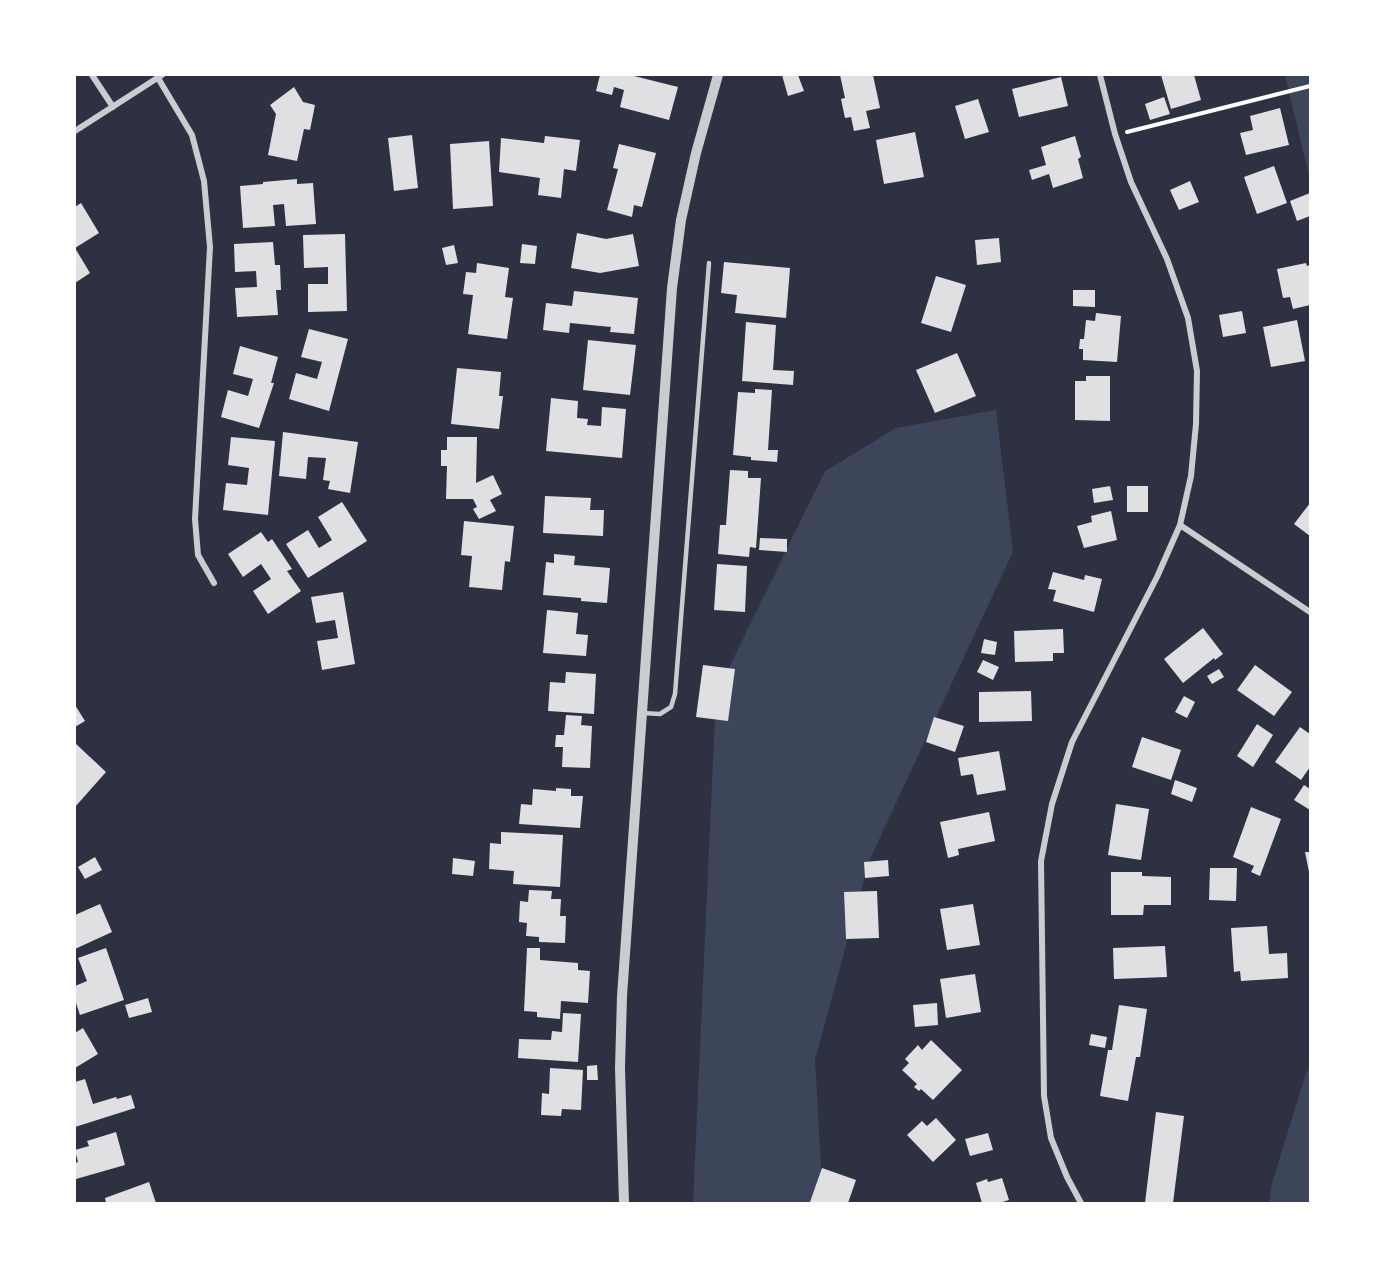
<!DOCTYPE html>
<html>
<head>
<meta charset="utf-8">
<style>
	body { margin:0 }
	#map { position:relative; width:1385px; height:1278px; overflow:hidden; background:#2d3142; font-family:"PT Serif",serif }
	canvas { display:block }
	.frame { position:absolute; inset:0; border:76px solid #fff; pointer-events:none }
</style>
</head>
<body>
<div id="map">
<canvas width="1385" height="1278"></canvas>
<div class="frame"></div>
</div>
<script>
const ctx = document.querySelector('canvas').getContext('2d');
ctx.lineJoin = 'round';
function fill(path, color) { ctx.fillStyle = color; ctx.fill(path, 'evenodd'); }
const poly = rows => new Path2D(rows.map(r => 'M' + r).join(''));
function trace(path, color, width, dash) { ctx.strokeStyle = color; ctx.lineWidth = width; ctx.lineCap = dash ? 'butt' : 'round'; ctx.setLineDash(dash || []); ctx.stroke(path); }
fill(poly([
	[1285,75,1310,75,1310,180,1294,113],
	[996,410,1013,552,869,861,815,1060,823,1203,693,1203,716,694,825,471,896,428],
	[1310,1066,1310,1203,1269,1203,1272,1183,1306,1073]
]), '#3c4559');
fill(poly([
	[600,75,630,75,678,87,669,120,620,107,624,90,614,87,612,95,596,91],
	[782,75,798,75,804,91,788,96],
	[840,75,873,75,880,108,866,111,870,128,854,131,851,117,845,118,841,99,845,98],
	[1161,75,1194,75,1201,100,1171,109],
	[1061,77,1068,106,1019,117,1012,89],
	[294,87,303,102,315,105,310,130,304,129,297,161,268,155,276,114,270,105],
	[1164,97,1170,114,1150,120,1145,104],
	[978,99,989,132,965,139,955,106],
	[1280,108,1289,145,1246,155,1240,133,1253,130,1250,116],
	[915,132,924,177,884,184,876,140],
	[412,135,418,188,394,191,388,138],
	[545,136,580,140,576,171,564,169,561,198,538,195,540,178,499,172,501,138,544,143],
	[1075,136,1081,157,1078,159,1083,178,1053,188,1049,174,1032,180,1029,170,1046,165,1041,147],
	[489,141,493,206,453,209,450,144],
	[619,144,656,153,642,207,634,205,632,217,607,210,618,169,613,168],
	[1274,166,1287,203,1257,214,1244,177],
	[297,179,297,184,313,183,316,224,286,226,284,204,273,205,275,226,243,228,240,186,263,184,263,182],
	[1190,181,1199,202,1179,210,1170,190],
	[1310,193,1310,216,1297,221,1290,201],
	[81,203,99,233,75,248,90,273,75,283,75,207],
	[577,233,606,239,633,234,639,266,600,273,571,268],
	[345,234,347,311,308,312,308,284,328,284,328,267,304,268,303,235],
	[999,238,1001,262,977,265,975,240],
	[273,242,275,265,280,265,281,290,276,290,278,315,237,317,235,288,257,287,256,271,235,272,234,244],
	[522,244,537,246,535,264,520,263],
	[454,245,458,263,446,265,442,248],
	[724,262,790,268,786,318,735,313,737,295,721,293],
	[477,263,509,268,505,297,513,298,507,339,468,334,473,295,463,294,466,272,476,273],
	[1306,263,1307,266,1310,265,1310,305,1293,309,1290,297,1283,298,1277,269],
	[936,276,966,285,951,332,921,323],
	[1073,290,1095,290,1095,307,1073,306],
	[574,291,638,298,634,334,610,332,611,327,570,323,569,333,543,330,546,303,572,306],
	[1242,311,1246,333,1223,337,1219,315],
	[1096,313,1121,316,1117,362,1083,360,1083,349,1079,349,1080,339,1084,339,1086,320,1095,321],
	[1297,320,1305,361,1271,367,1263,327],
	[746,322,776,325,773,370,794,371,793,385,742,381],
	[309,329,348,339,329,411,289,399,296,373,317,379,322,362,301,357],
	[588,340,636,345,630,395,583,390],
	[240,346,278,357,271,383,274,383,259,428,221,417,228,390,248,396,253,379,233,374],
	[957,353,976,396,935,413,916,370],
	[457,368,501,372,499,396,503,396,499,429,451,424],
	[1086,376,1110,376,1110,421,1075,420,1075,381,1086,381],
	[755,389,772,390,768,450,778,450,777,462,751,460,751,457,733,455,738,392,755,393],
	[551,398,578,401,577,418,588,419,587,425,601,426,602,407,626,409,622,458,546,451],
	[283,432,358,442,350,493,328,489,330,481,323,480,326,458,308,457,306,479,279,476],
	[231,437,275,441,268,515,223,510,226,483,247,485,249,468,228,465],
	[447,437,477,437,476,483,493,475,502,494,490,500,496,511,479,519,473,509,477,507,473,499,446,499,447,466,441,466,441,450,447,450],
	[730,470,748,471,748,478,761,478,756,548,750,547,749,557,718,554,720,525,726,525],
	[1110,486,1113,500,1094,503,1092,489],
	[1127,486,1148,486,1148,512,1127,512],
	[545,496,591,498,590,510,604,510,603,536,543,533],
	[342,502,367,541,308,578,286,544,308,530,319,548,332,540,318,517],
	[1310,503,1310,536,1294,524],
	[1111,511,1117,540,1084,548,1077,526,1092,522,1091,516],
	[464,521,514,526,510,562,505,561,502,590,469,587,472,556,461,555],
	[261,532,268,542,272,539,292,569,287,571,301,591,268,614,253,591,271,579,261,564,243,577,228,554],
	[760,538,787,539,787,552,759,550],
	[554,554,575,556,574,565,610,568,607,603,581,601,581,598,543,595,546,562,554,563],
	[717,564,747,566,745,612,714,610],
	[1053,572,1084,580,1085,575,1102,579,1094,612,1053,601,1056,590,1048,589],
	[343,592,355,664,322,670,317,641,338,638,335,620,316,623,311,597],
	[547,610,578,613,576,634,588,635,586,656,543,653],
	[1203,628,1223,654,1215,660,1214,658,1183,683,1164,659],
	[1063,629,1064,653,1053,653,1053,661,1015,662,1014,631],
	[984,639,997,642,995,655,981,653],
	[983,660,999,667,993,680,977,672],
	[703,665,735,669,728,721,696,717],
	[1255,665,1292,692,1274,716,1237,690],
	[1219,669,1224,677,1212,684,1207,676],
	[566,672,596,674,594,714,548,711,550,682,565,683],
	[1031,691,1032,721,979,722,979,692],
	[1184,696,1195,702,1187,718,1175,712],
	[75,705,85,721,75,727],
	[566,715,582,716,581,725,592,726,590,768,562,767,563,747,555,747,556,735,564,735],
	[934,717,964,726,955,752,926,742],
	[1257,724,1273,735,1253,767,1237,756],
	[1300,727,1310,734,1310,767,1301,780,1275,762],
	[1142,737,1181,750,1171,780,1132,767],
	[75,743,106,772,75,807],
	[999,751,1006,790,977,795,973,774,961,776,958,758],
	[1175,780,1197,788,1192,802,1171,794],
	[1304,785,1310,789,1310,810,1294,800],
	[556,788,571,789,571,796,583,796,580,828,519,824,521,804,532,805,533,789,556,791],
	[1116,804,1149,809,1141,860,1108,855],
	[1251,807,1281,819,1260,876,1251,872,1254,866,1233,857],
	[989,812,995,841,958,849,959,855,948,858,940,822],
	[501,832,563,835,560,887,513,884,514,871,489,869,490,843,501,844],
	[1305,852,1310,852,1310,871,1309,872],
	[95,857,102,870,85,879,78,867],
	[453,858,475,861,473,876,452,874],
	[888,860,889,876,865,878,864,862],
	[1210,868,1237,868,1236,901,1209,900],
	[1111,872,1142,872,1142,876,1171,877,1171,905,1144,905,1143,915,1111,915],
	[529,890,552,891,551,899,561,899,560,916,566,916,565,943,539,942,539,937,526,936,527,923,519,922,520,901,528,902],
	[877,891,879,938,846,939,844,892],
	[100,904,112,932,75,949,75,915],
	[973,904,980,945,947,950,940,909],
	[1267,926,1269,954,1287,953,1288,978,1241,981,1240,971,1234,972,1231,928],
	[1165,946,1167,977,1114,979,1113,948],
	[106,948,124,1000,80,1015,75,1000,75,986,87,981,78,958],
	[527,948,540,948,540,960,578,963,578,970,590,971,588,1003,561,1001,560,1019,537,1017,537,1012,524,1011],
	[975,974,981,1012,946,1018,940,979],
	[148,998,152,1012,129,1018,125,1005],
	[937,1003,938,1025,915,1027,913,1005],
	[1119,1005,1147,1009,1140,1057,1136,1057,1128,1101,1100,1096,1108,1050,1112,1050],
	[563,1013,581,1014,578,1062,518,1058,519,1039,551,1040,552,1031,562,1032],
	[83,1028,98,1054,75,1068,75,1033],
	[1091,1034,1107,1037,1105,1048,1089,1045],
	[931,1040,962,1070,933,1100,921,1089,919,1091,914,1087,917,1084,902,1070,909,1063,905,1059,918,1045,922,1050],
	[597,1065,598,1080,587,1080,587,1066],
	[550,1068,583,1070,581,1110,562,1109,561,1116,541,1115,542,1093,549,1094],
	[85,1079,93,1104,116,1097,117,1099,131,1095,135,1108,75,1127,75,1082],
	[1156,1112,1184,1116,1173,1203,1145,1203],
	[936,1118,956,1140,933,1162,907,1135,922,1121,927,1126],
	[116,1132,125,1165,76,1179,75,1163,78,1162,75,1150,89,1146,87,1141],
	[988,1133,993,1150,970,1156,965,1139],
	[822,1168,856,1180,848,1203,810,1202],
	[1002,1178,1009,1200,999,1203,982,1203,976,1183,987,1179,988,1182],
	[149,1182,156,1203,106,1203,105,1198]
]), '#e0e0e3');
trace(poly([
	[1127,132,1310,86]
]), '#fff', 4);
trace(poly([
	[642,713,660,714,671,707,675,694,709,263]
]), '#caccd0', 4.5);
trace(poly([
	[92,75,113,107],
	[158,78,192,135,204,181,210,247,195,519,198,555,214,583],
	[75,131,162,75],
	[1180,525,1310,612],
	[1081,1203,1067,1177,1051,1138,1044,1096,1041,861,1052,804,1072,742,1157,577,1180,525,1191,476,1196,424,1197,371,1188,318,1167,259,1131,182,1115,134,1100,75]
]), '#caccd0', 6);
trace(poly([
	[624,1203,620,1068,622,996,672,288,681,220,696,153,718,75]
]), '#caccd0', 10);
</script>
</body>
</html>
